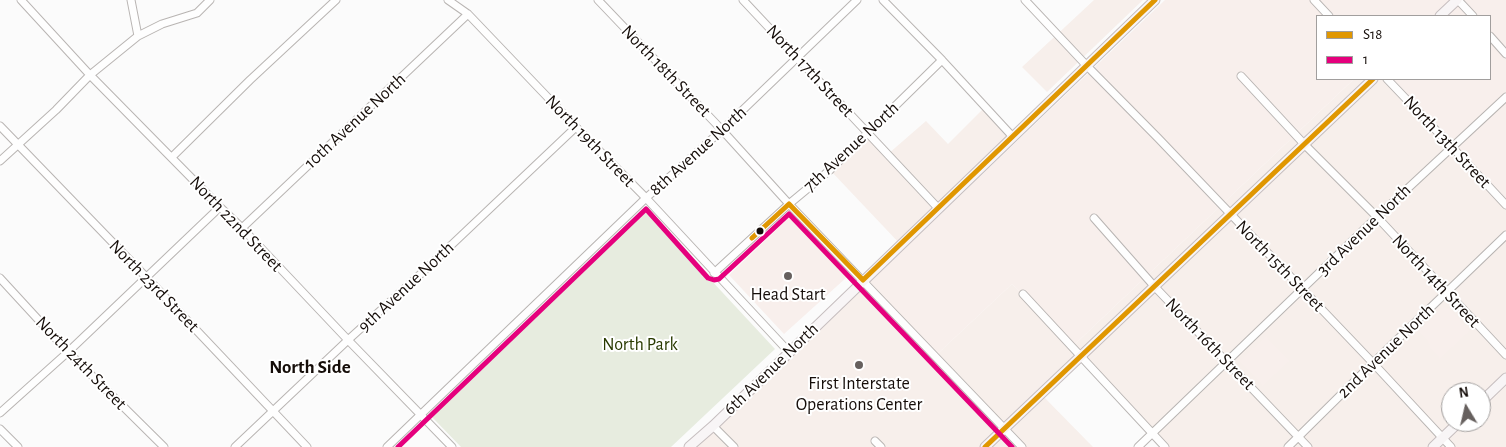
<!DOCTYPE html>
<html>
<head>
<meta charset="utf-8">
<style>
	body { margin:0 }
	#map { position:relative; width:1506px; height:447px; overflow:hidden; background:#fbfbfb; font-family:"Alegreya Sans",sans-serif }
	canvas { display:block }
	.legend { position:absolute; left:1316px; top:15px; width:175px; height:65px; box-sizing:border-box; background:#fff; border:1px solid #a19e9d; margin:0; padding:6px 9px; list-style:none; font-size:15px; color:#150d09 }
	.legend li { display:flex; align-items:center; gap:10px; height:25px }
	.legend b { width:25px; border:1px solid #a19e9d }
	.north { position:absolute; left:1441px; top:382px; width:50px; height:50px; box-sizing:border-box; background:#fff; border:1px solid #a19e9d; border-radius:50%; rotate:351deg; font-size:14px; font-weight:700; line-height:20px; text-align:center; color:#150d09 }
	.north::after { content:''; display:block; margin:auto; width:18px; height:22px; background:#66605e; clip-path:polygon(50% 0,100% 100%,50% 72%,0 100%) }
</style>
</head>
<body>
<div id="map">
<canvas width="1506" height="447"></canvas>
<ul class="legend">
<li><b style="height:6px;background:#e09701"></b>S18</li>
<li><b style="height:6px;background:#e5007d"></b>1</li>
</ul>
<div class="north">N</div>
</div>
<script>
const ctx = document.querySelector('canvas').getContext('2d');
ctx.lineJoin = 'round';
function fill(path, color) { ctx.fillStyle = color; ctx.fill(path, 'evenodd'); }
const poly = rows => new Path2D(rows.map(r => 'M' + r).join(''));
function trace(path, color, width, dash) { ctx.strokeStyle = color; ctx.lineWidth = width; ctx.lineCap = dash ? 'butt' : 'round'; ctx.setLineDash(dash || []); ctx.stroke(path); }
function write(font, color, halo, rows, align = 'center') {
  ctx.font = font + ' "Alegreya Sans",sans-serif'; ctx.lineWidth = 4; ctx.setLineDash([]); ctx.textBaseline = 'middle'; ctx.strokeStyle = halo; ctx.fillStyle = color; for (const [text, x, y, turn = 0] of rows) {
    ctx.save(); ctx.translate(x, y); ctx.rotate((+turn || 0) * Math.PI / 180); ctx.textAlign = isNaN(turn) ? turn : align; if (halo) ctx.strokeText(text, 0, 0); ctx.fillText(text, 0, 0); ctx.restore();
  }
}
fill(poly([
	[1094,0,1143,0,1047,92,1022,67],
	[1354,79,1387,79,1506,201,1506,447,1165,447,1081,357,1041,394,1093,447,691,447,861,290,931,360,1012,284,1072,347],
	[1451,392,1481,392,1481,422,1451,422],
	[985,107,1013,137,901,245,830,170,868,133,888,154,926,121,948,144]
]), '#f7efeb');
fill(poly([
	[1165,0,1506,0,1506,201,1387,79,1490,79,1490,16,1317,16,1317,79,1354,79,1072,347,1012,284,931,360,861,290],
	[791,216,847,277,784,334,729,275],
	[1445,307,1450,309,1469,330,1468,333,1440,359,1430,348,1428,341,1418,331,1442,308],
	[1266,336,1290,361,1263,386,1239,361]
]), '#f8efec');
fill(poly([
	[644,208,775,349,671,447,461,447,430,415]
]), '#e7ecdf');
const minor = poly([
	[21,0,90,75,220,207,242,228,348,340,452,447],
	[131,0,138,36],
	[448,0,468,14,576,127,646,198,789,352],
	[598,0,722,130,789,204,1022,447],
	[743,0,938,208],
	[883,0,942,60,1013,137],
	[1025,0,1087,66,1158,138,1373,363,1451,447],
	[1314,0,1329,16],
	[1458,0,1473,16],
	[1490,36,1506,54],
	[1241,76,1304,144,1377,217,1506,355],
	[1387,79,1452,147,1506,205],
	[0,126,146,277,307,447],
	[172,157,250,80,336,0],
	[0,161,56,110,90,75,138,36,162,24,197,13,210,0],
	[1094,218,1154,286,1308,447],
	[242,228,468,14],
	[714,273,789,204,830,170,942,60],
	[0,278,68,352,164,447],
	[1023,294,1165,447],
	[0,413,68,352,220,207],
	[713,426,734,447],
	[0,429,18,447],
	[875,441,881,447],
	[235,447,348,340,425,270,576,127],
	[387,447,646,198,722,130,857,0],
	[1138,447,1377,217,1506,97],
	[1288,447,1373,363,1506,235]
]);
const major = poly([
	[1440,16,1457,0],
	[1481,402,1506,378],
	[689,447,713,426,1155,0],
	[985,447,1373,79],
	[1433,447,1459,422]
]);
trace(minor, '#b8b4b2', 9);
trace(major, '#c6bebf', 11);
trace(minor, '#fefefe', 7);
trace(major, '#f8f5f6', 9);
trace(poly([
	[752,238,789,204,863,280,1155,0],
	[985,447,1373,79]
]), '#e09701', 5);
trace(poly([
	[398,447,646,209,708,278,714,280,719,279,789,214,1012,447]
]), '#e5007d', 5);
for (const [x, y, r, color] of [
	[760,231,4.5,"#150d09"],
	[788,276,5,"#66605e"],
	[859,365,5,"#66605e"]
]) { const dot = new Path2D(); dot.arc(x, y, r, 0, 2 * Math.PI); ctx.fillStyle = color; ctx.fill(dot); trace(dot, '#fff', 2); }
write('18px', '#150d09', '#fff', [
	["North 18th Street",666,71,46],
	["North 17th Street",810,71,47],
	["10th Avenue North",355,121,-43],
	["North 19th Street",590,141,46],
	["North 13th Street",1447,142,47],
	["7th Avenue North",851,147,-43],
	["8th Avenue North",698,151,-42],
	["North 22nd Street",236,224,46],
	["3rd Avenue North",1364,230,-44],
	["North 15th Street",1280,266,46],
	["North 14th Street",1436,281,47],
	["North 23rd Street",154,286,46],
	["9th Avenue North",406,287,-43],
	["North 16th Street",1210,344,46],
	["2nd Avenue North",1386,351,-44],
	["North 24th Street",81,363,46],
	["6th Avenue North",771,369,-44]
]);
write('18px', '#150d09', '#fff', [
	["Head Start",788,295],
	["First Interstate",859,384],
	["Operations Center",859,405]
]);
write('18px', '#293a00', '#fff', [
	["North Park",640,345]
]);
write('bold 19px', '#150d09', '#fff', [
	["North Side",310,367]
]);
</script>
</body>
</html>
